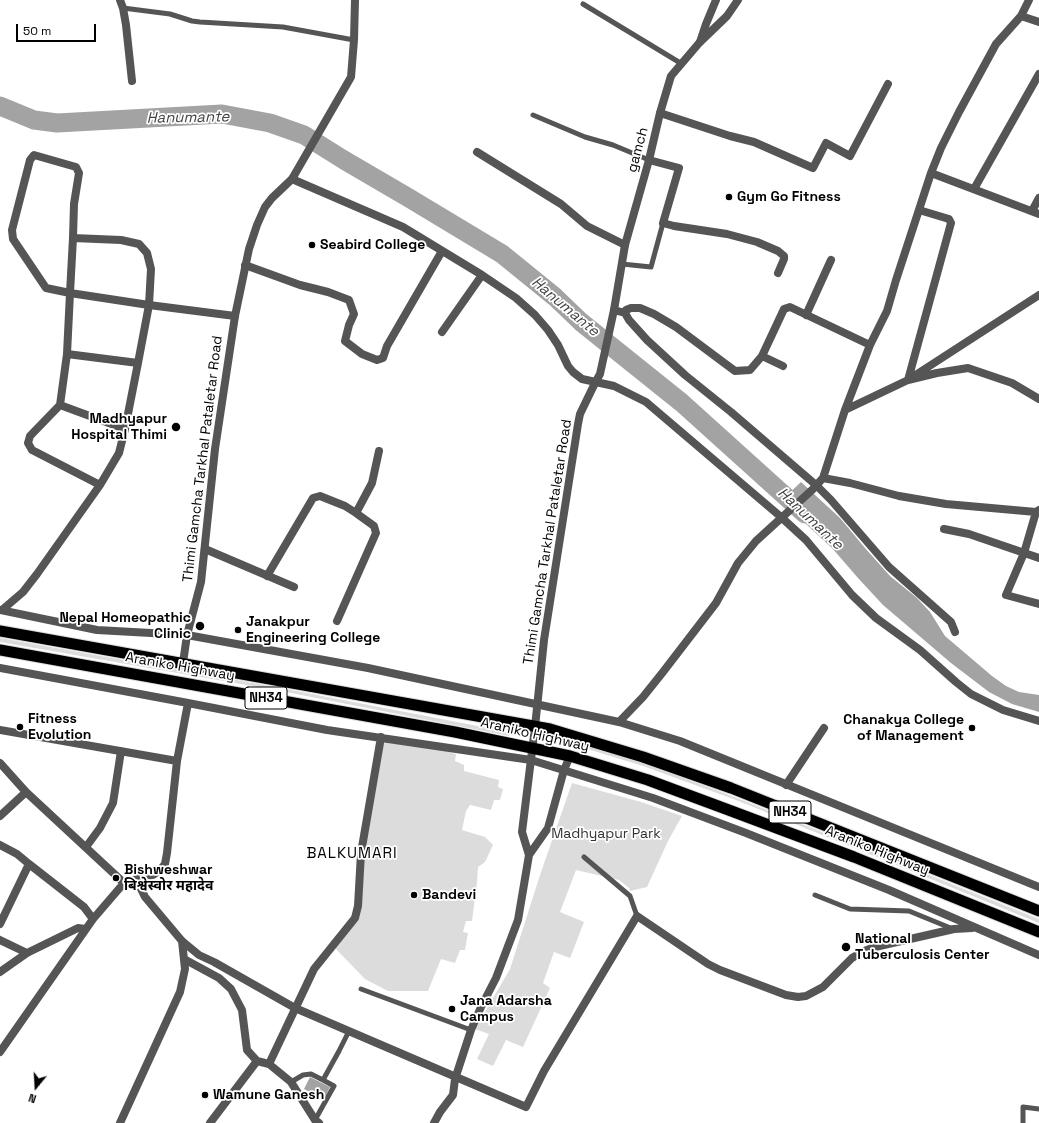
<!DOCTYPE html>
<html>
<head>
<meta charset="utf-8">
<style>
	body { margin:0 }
	#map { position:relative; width:1039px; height:1123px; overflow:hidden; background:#fff; font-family:"Space Grotesk",sans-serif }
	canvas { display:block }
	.north { position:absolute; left:16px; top:1067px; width:40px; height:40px; -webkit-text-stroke:3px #fff; paint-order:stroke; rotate:198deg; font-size:11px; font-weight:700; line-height:16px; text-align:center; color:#000 }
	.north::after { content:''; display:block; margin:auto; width:14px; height:18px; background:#000; clip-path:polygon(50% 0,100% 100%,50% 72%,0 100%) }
	.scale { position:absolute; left:16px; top:24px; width:80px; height:18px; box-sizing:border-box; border:2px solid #000; border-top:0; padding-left:5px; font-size:12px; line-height:14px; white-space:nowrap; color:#000; -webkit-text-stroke:3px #fff; paint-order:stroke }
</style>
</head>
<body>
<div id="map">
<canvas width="1039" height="1123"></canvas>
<div class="north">N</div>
<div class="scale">50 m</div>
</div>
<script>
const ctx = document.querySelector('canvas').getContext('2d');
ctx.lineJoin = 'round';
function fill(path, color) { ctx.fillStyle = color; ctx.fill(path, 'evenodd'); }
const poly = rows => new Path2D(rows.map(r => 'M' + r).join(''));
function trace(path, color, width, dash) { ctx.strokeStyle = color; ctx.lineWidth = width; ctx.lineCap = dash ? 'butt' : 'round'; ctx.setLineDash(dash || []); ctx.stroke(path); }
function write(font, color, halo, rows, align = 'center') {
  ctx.font = font + ' "Space Grotesk","Noto Sans Devanagari",sans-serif'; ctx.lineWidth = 3.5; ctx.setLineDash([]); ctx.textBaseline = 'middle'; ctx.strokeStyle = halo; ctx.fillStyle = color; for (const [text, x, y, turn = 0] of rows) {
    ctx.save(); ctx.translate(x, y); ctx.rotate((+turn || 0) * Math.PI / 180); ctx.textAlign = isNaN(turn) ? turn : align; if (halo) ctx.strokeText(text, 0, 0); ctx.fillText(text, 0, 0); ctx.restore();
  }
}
fill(poly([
	[0,638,281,688,509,732,509,736,281,691,0,642],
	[383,741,426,745,456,754,455,761,464,765,464,771,499,780,498,787,503,789,500,800,494,800,491,810,470,805,466,811,462,830,485,837,493,845,485,862,478,867,477,882,472,921,466,921,463,932,468,933,465,950,460,950,455,963,441,959,428,991,388,991,365,979,334,947,358,919,364,855],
	[581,745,644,763,737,798,1039,919,1039,923,736,800,643,766,581,747],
	[572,783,641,802,682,816,668,841,647,887,630,891,629,888,619,880,576,870,560,912,584,922,570,958,554,952,543,983,550,988,523,1047,506,1040,493,1066,477,1059,489,1034,475,1029,510,969,540,875]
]), '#dcdcdc');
fill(poly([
	[801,482,840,518,865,548,890,576,917,598,930,612,945,636,992,676,1006,686,1019,692,1039,695,1039,712,1012,704,989,692,951,663,883,605,858,578,832,548,781,501],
	[310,1077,330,1087,324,1099,304,1089]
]), '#a3a3a3');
trace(poly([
	[0,106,34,120,57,123,222,114,270,123,304,135,344,160,409,198,502,254,555,297,581,322,682,403,805,514]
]), '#a3a3a3', 19);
const trunk = poly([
	[0,631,550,729,643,757,731,788,1039,911],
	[0,650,455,732,570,756,648,780,726,809,854,857,1039,932]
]);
trace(trunk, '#dbdbdb', 13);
trace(poly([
	[583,4,682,64],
	[123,8,170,14,192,21,200,22,283,27,354,40],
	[533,115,585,137,613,145,649,160],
	[622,264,651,267,663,223],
	[584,857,630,896,637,916],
	[815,895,850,909,909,911,953,929],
	[361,989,471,1030],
	[291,1082,303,1075,311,1074,323,1080,339,1051,349,1031],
	[315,1120,334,1086,323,1080],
	[1023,1123,1023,1107,1039,1109]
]), '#555', 5);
trace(poly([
	[120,0,123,8,126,25,132,81],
	[1021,16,1039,22],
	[700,42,727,16,738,0],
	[660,113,730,136,754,142,813,168,826,143,850,156,888,84],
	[477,152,561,204,587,226,625,245],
	[649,160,679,168,663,223,674,226,727,234,757,242,778,251,784,256,784,259,778,273],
	[931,173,1039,214],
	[292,179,403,227,482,275,516,298,535,315,548,330,558,345,568,366,573,372,582,379,614,386,646,402,781,517,806,540,852,595,876,618,920,650,956,682,971,694,1003,710,1039,721],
	[974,189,1039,74],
	[1032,211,1039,198],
	[245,265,300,285,328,292,349,300,354,314,349,325,345,341,362,354,377,360,383,358,387,346,442,251],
	[614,310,625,313,629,320,647,340,685,375,731,412,816,485,831,500,889,567,951,622,955,632],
	[625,313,626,310,631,308,640,308,654,314,676,327,735,371,750,370,762,356,784,309,790,307,870,345],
	[806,315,831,260],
	[442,332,482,275],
	[67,354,138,363],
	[762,356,783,366],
	[914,376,1039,295],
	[908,380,951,223,949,219,919,210],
	[60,405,125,429],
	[845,410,908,380,937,373,968,368,1012,383,1039,399],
	[823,478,850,483,899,496,946,504,1036,512,1039,510],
	[100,485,32,450,28,443,30,436,60,405,67,354,70,293,73,238,74,204,79,173,76,167,34,155,30,160,12,230,13,239,46,288,70,293,149,305,235,316],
	[1036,512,1024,553,1006,595,1039,604],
	[944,529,969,534,1039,558],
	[205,549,294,587],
	[267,576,313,498,320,496,345,506,356,513,372,483,379,451],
	[0,610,97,630,187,635,368,668,619,722,680,741,1039,887],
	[2,610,23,592,37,574,100,485,119,453,125,429,138,363,149,305,151,269,147,253,139,244,121,240,73,238],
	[337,621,376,533,374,526,356,513],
	[0,668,188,703,327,730,531,760,653,798,746,833,889,890,1039,955],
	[619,722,643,697,663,672,716,603,738,563,756,541,812,490,823,478,845,410,870,345,887,311,896,280,931,173,941,148,959,112,996,44,1021,16,1029,0],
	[0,730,177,761],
	[0,763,26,792,124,883],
	[786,785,824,728],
	[0,816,26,792],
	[0,845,17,854,29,864,0,924],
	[86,847,100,828,113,803,121,751],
	[529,855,548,828,564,770,570,756],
	[29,864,84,907,93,919],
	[136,879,145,897,182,941,199,955,214,962,295,1008,526,1107,544,1071,637,916,708,964,720,970,786,995,798,997,806,996,823,987,852,958,864,951,875,947,954,929,972,928],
	[0,940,27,953],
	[184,959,219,978,231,989,242,1010,247,1050,257,1061,269,1064,291,1082,315,1120,319,1123],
	[0,972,27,953,78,928,85,929],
	[0,1052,93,919,124,883,153,875,160,870,165,864,167,853,177,761,188,703],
	[269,1064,314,969,355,918,358,906,361,853,381,737],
	[120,1123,180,992,185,969,182,941],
	[210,1123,257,1061],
	[434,1123,440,1112,453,1095,455,1079,471,1030,481,1007,496,978,518,920,529,855,522,832,535,727]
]), '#555', 8);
trace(poly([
	[183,663,187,635,201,582,215,449,235,316,249,249,257,225,265,207,272,198,292,179,351,77,354,40,355,0],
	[535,727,544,640,578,424,580,414,595,383,600,374,614,310,625,245,649,160,660,113,671,76,700,42,706,24,716,0]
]), '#555', 8);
trace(trunk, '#000', 11);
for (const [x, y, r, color] of [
	[729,197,4,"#000"],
	[312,245,4,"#000"],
	[176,427,5,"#000"],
	[200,626,5,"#000"],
	[238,630,4,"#000"],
	[20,727,4,"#000"],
	[972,728,4,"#000"],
	[116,878,4,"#000"],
	[414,895,4,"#000"],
	[846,947,5,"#000"],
	[452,1009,4,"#000"],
	[205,1095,4,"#000"]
]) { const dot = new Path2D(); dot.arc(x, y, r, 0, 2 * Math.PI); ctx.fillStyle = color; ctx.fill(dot); trace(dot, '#fff', 1.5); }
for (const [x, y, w] of [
	[266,698,42],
	[790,812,42]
]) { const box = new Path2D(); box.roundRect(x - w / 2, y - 11, w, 22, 3); ctx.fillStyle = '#fff'; ctx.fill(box); trace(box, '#000', 1); }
write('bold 13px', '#000', null, [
	["NH34",266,698],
	["NH34",790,812]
]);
write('14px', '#000', '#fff', [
	["gamch",638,150,-75],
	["Thimi Gamcha Tarkhal Pataletar Road",203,459,-83],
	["Thimi Gamcha Tarkhal Pataletar Road",548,542,-81],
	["Araniko Highway",180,667,10],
	["Araniko Highway",535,735,13],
	["Araniko Highway",877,851,22]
]);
write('bold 14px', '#000', '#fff', [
	["Gym Go Fitness",737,197],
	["Seabird College",320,245],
	["Madhyapur",167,419,"right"],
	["Hospital Thimi",167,435,"right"],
	["Nepal Homeopathic",191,618,"right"],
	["Clinic",191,634,"right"],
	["Janakpur",246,622],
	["Engineering College",246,638],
	["Fitness",28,719],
	["Evolution",28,735],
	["Chanakya College",964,720,"right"],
	["of Management",964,736,"right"],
	["Bishweshwar",124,870],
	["बिश्वेस्वोर महादेव",124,886],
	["Bandevi",422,895],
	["National",855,939],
	["Tuberculosis Center",855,955],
	["Jana Adarsha",460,1001],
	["Campus",460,1017],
	["Wamune Ganesh",213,1095]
], 'left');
write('14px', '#333', '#fff', [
	["Madhyapur Park",606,834]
]);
write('italic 15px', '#444', '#fff', [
	["Hanumante",188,118,-1],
	["Hanumante",565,307,40],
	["Hanumante",810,519,43]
]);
ctx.letterSpacing = '1px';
write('15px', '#000', '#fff', [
	["BALKUMARI",352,854]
]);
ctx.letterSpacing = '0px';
</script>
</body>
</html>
